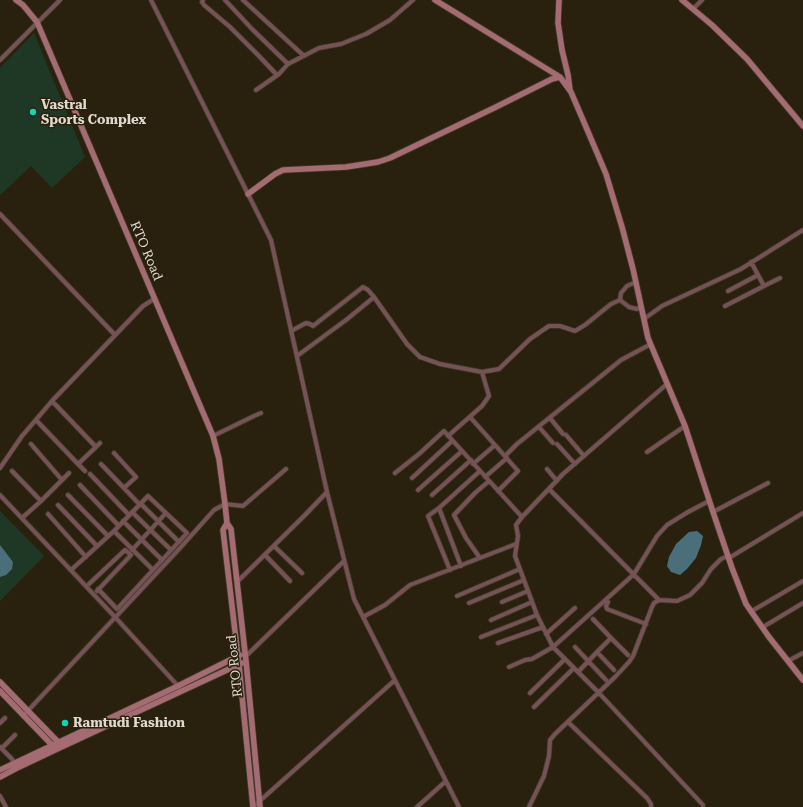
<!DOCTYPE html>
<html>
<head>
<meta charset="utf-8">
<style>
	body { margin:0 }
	canvas { display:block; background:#29210e }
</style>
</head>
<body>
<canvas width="803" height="807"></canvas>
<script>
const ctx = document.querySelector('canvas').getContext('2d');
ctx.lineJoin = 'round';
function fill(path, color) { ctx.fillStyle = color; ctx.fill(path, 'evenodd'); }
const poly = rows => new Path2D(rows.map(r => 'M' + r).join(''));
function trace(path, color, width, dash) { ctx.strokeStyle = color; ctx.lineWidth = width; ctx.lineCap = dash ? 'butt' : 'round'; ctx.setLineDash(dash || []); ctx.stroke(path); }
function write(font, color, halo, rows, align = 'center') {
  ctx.font = font + ' "Roboto Serif",serif'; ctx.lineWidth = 3; ctx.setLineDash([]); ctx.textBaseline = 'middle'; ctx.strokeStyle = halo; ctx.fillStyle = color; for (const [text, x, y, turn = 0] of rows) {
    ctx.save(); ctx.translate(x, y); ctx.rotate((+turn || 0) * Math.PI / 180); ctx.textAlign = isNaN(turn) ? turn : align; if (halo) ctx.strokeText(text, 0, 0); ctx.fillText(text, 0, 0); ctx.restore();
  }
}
fill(poly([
	[34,33,85,157,52,188,31,166,0,195,0,68],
	[0,511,44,556,0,601]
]), '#1f3826');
fill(poly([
	[697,531,703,536,701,545,696,558,687,569,680,575,671,572,667,566,669,557,676,544,689,532],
	[0,545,13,562,12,569,6,575,0,577]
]), '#4a6f7a');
const street = poly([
	[151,0,271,240,327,492,354,599,459,807],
	[203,0,202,2,204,5,230,27,258,55,277,75],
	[225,0,252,29,288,64],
	[243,0,304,56],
	[693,9,702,0],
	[0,60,60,0],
	[256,90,279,74,288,64,319,48,341,44,366,34,390,20,413,0],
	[0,214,115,335],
	[751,262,764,286,780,278],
	[728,291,758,275],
	[374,297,407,344,420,357,440,364,482,372,499,369,530,339,549,326,560,326,575,331,585,325,611,304,620,300,629,307,637,309,641,307],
	[620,300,621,293,627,286,636,282],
	[725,306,764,286],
	[644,319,662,306,741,269,803,230],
	[291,331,306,323,310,324,313,326,363,287,368,290,374,297,346,320,297,356],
	[667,384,563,474,522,517,516,525,518,536,515,556,537,615,553,647,599,693,703,805],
	[52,401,96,447,100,443],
	[470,417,495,445,473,464],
	[550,418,563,434],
	[36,420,78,464],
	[539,427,553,443],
	[566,435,584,456],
	[213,436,254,416,261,413],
	[448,436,482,406,489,396,482,372],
	[31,444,62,480],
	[557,444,575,464],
	[495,445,518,471,498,491],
	[647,452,685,426],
	[114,453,136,477,124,488,140,505],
	[505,456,517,444,621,360,651,344],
	[101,464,124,488],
	[0,468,22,436,52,401,143,306,154,299],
	[547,469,557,481],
	[12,471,41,501,69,473],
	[85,471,78,464,96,447],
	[395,473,419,454,444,431,522,517],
	[90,474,129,515],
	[485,477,507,458],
	[412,478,452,441],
	[80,485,119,526],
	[418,490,462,451],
	[0,495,115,617,179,687],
	[68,495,108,536],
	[432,495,471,460],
	[141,504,179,542],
	[58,505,97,546],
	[439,508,428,516,450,570],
	[132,512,171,550],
	[713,512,768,483],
	[48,514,86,557],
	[22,518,41,501],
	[123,521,162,560],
	[114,531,153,570],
	[274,546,302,573],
	[132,550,166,513],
	[265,555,290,581],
	[480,558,466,538,454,515,475,493,489,481],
	[729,558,803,513],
	[461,566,439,508,480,471],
	[71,570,114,531,148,496,187,533,117,609,98,589],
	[237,582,305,515,327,492],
	[89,584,125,550,131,555,97,591],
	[457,596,520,569],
	[659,600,677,601,690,595,702,583,711,569,721,559,728,556],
	[502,602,528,591],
	[608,602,606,606,607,609,646,624],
	[469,603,524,580],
	[752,611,803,581],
	[363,617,385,605,410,585,516,544],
	[593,619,611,638,597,652],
	[491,620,532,602],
	[763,627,803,603],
	[546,634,575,608],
	[481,637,537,615],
	[611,638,628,655],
	[498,643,543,627],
	[575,647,606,680],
	[245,657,344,561],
	[788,661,803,653],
	[509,667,525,660,532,659,553,647,601,604,634,574,657,536,667,525,688,512,709,501],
	[578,672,597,652,614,670],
	[530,693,565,659],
	[534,707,574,668],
	[23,716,181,547,214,510,225,504,243,506,286,469],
	[568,722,647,798,651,804,651,807],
	[0,723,5,718],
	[0,747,12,759,14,763],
	[2,748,15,735],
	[0,796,6,807],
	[253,807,395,680],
	[417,807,446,781],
	[529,807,544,776,549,756,550,740,555,734,616,676,629,662,633,656,652,607,654,603,659,600,549,489]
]);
const secondary = poly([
	[16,0,23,5,37,22,213,436,219,459,225,504,227,523,223,530,239,665,253,807],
	[435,0,560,77,571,92,589,134,606,174,622,227,633,269,648,338,685,426,713,512,732,568,746,604,769,637,803,680],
	[559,0,558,23,562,50,568,75,570,90],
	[682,0,712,25,747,59,803,126],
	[248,194,275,174,283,170,346,167,378,162,390,158,496,107,552,79,560,77],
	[227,523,231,529,246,661,260,807],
	[0,682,60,744],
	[0,691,53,746],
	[0,770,178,686,240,655],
	[0,777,17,768,55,750,242,663]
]);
trace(street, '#423b29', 5.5);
trace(secondary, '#423b29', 7);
trace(street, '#755255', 4);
trace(secondary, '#a46c72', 5.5);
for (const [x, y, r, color] of [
	[33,112,4,"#10d5b4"],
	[65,723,4,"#10d5b4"]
]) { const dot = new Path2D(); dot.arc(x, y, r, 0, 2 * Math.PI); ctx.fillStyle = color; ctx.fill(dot); trace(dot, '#29210e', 1.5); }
write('bold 13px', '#dfd9ce', '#29210e', [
	["Vastral",41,105],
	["Sports Complex",41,120],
	["Ramtudi Fashion",73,723]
], 'left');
write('13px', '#dfd9ce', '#29210e', [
	["RTO Road",146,251,67],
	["RTO Road",235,666,-96]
]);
</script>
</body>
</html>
